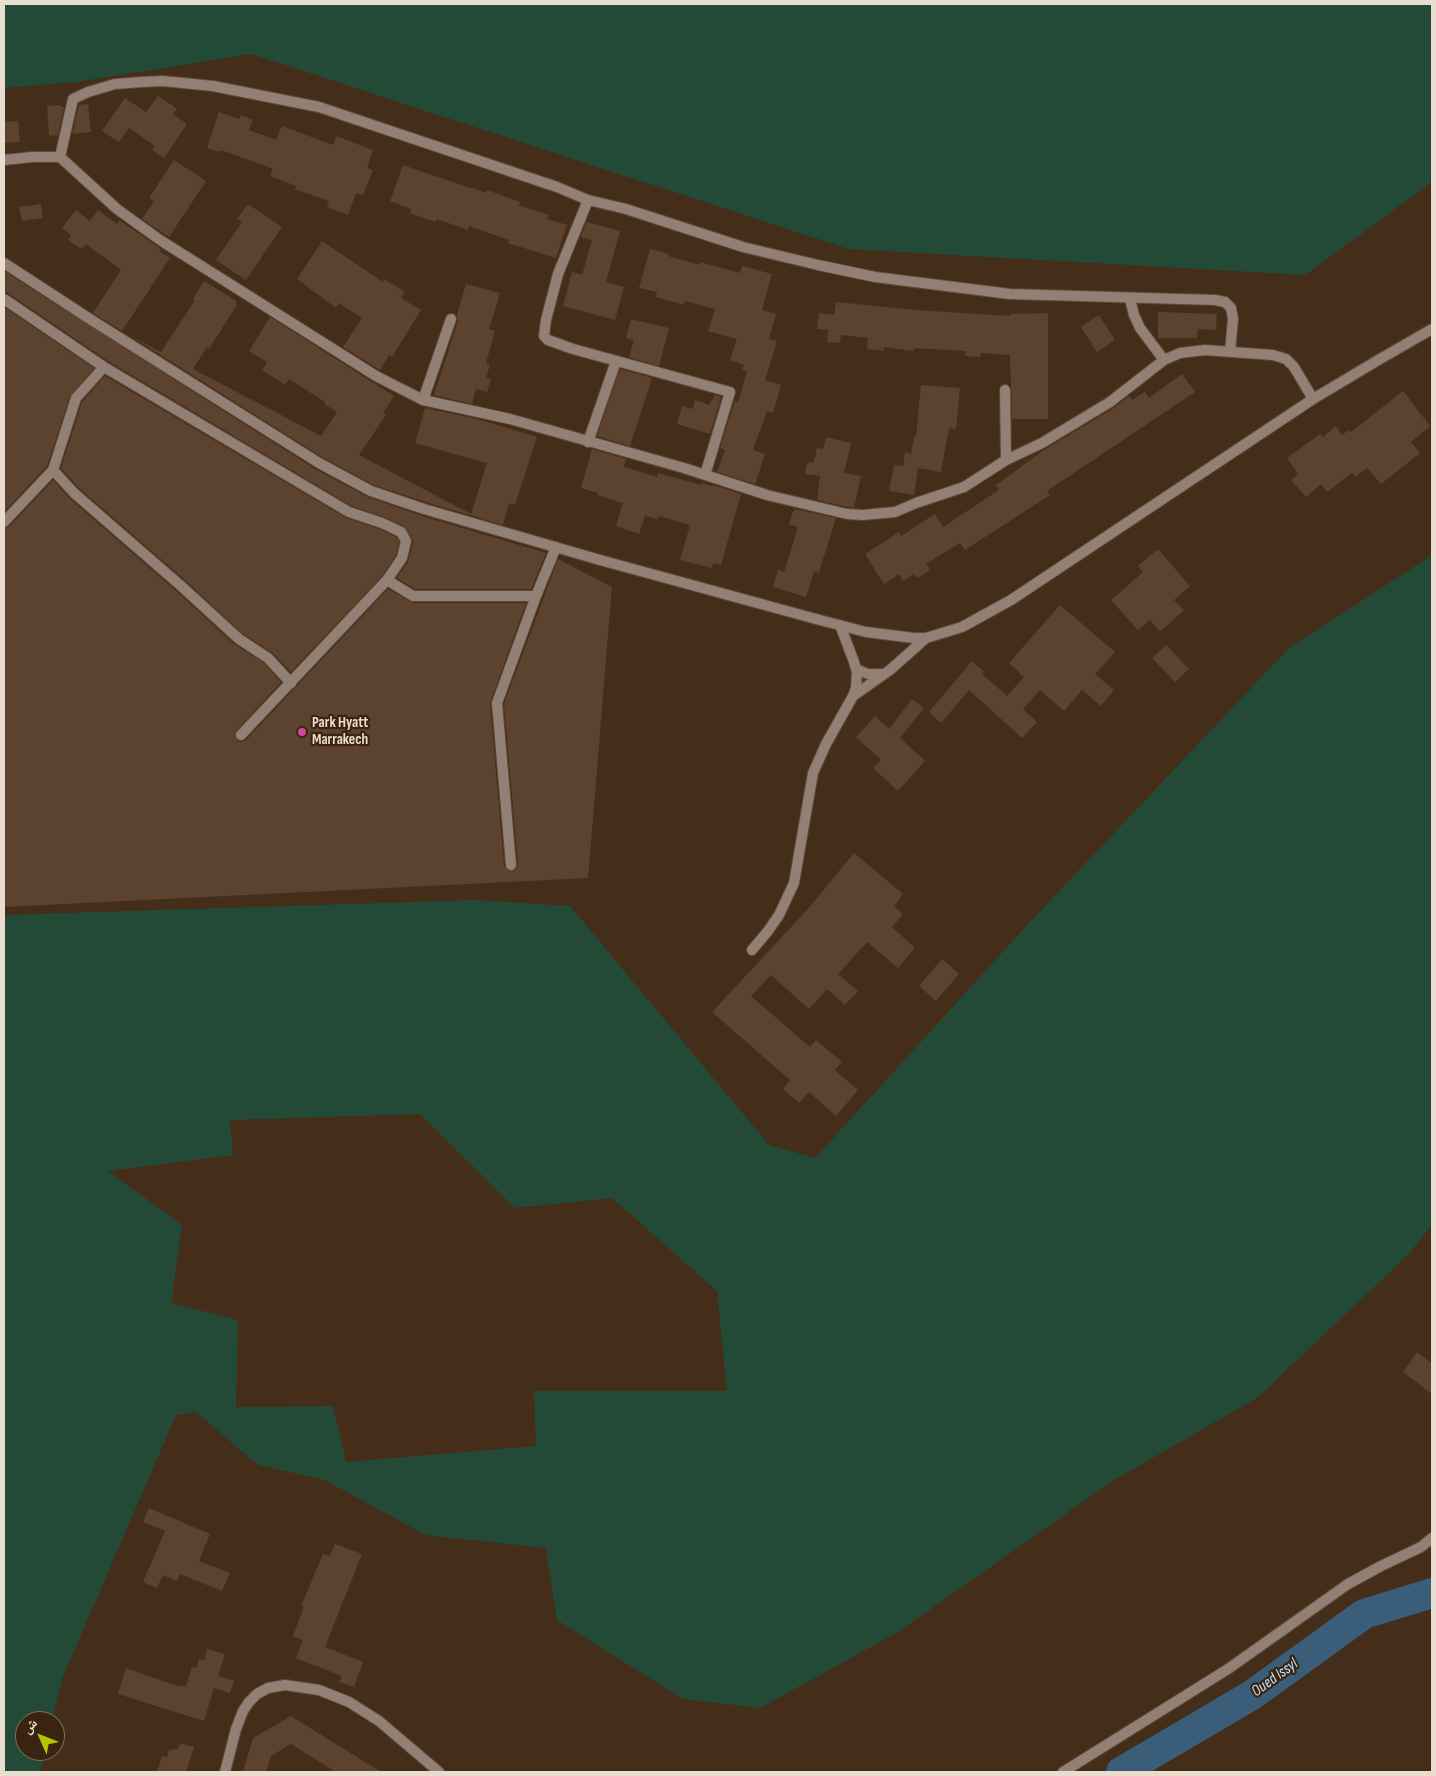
<!DOCTYPE html>
<html>
<head>
<meta charset="utf-8">
<style>
	body { margin:0 }
	#map { position:relative; width:1436px; height:1776px; overflow:hidden; background:#452e19; font-family:"Sofia Sans Condensed","Noto Naskh Arabic",sans-serif }
	canvas { display:block }
	.frame { position:absolute; inset:0; border:5px solid #ebdcd0; pointer-events:none }
	.north { position:absolute; left:15px; top:1711px; width:50px; height:50px; box-sizing:border-box; background:#3a240f; border:1px solid #816e5c; border-radius:50%; rotate:314deg; font-size:14px; font-weight:700; line-height:20px; text-align:center; color:#ebdcd0 }
	.north::after { content:''; display:block; margin:auto; width:18px; height:22px; background:#afc506; clip-path:polygon(50% 0,100% 100%,50% 72%,0 100%) }
</style>
</head>
<body>
<div id="map">
<canvas width="1436" height="1776"></canvas>
<div class="frame"></div>
<div class="north">ش</div>
</div>
<script>
const ctx = document.querySelector('canvas').getContext('2d');
ctx.lineJoin = 'round';
function fill(path, color) { ctx.fillStyle = color; ctx.fill(path, 'evenodd'); }
const poly = rows => new Path2D(rows.map(r => 'M' + r).join(''));
function trace(path, color, width, dash) { ctx.strokeStyle = color; ctx.lineWidth = width; ctx.lineCap = dash ? 'butt' : 'round'; ctx.setLineDash(dash || []); ctx.stroke(path); }
function write(font, color, halo, rows, align = 'center') {
  ctx.font = font + ' "Sofia Sans Condensed",sans-serif'; ctx.lineWidth = 4.5; ctx.setLineDash([]); ctx.textBaseline = 'middle'; ctx.strokeStyle = halo; ctx.fillStyle = color; for (const [text, x, y, turn = 0] of rows) {
    ctx.save(); ctx.translate(x, y); ctx.rotate((+turn || 0) * Math.PI / 180); ctx.textAlign = isNaN(turn) ? turn : align; if (halo) ctx.strokeText(text, 0, 0); ctx.fillText(text, 0, 0); ctx.restore();
  }
}
fill(poly([
	[4,4,1432,4,1432,182,1305,275,849,249,251,54,76,82,4,88],
	[1432,555,1432,1225,1407,1256,1257,1398,1111,1482,898,1632,760,1708,683,1699,557,1620,546,1548,425,1535,325,1480,258,1465,196,1412,176,1415,62,1679,52,1721,25,1721,25,1751,45,1751,40,1772,4,1772,4,915,475,900,570,906,769,1145,815,1158,1029,923,1288,649],
	[420,1114,515,1208,612,1198,717,1291,727,1391,534,1391,536,1446,346,1462,333,1406,236,1407,238,1320,171,1303,182,1225,108,1171,233,1155,230,1120]
]), '#224a37');
trace(poly([
	[1121,1772,1252,1695,1364,1614,1432,1593]
]), '#3a5e79', 30);
fill(poly([
	[158,96,177,109,173,114,187,124,164,158,152,150,155,146,129,128,119,142,102,131,125,98,146,112],
	[88,104,91,132,72,134,79,105],
	[61,105,61,107,64,107,58,135,49,136,47,106],
	[219,112,239,119,241,115,253,120,249,130,276,140,282,126,333,145,336,136,373,150,367,168,373,170,363,195,356,193,348,215,327,207,329,201,295,189,296,186,270,176,273,169,263,165,221,150,220,152,207,148],
	[18,121,20,142,4,143,4,122],
	[174,160,206,181,169,237,142,219,154,201,149,198],
	[403,165,470,188,470,187,486,193,487,190,520,202,519,205,548,215,547,219,567,225,556,258,508,243,509,240,469,226,468,230,437,219,435,222,410,213,411,209,390,201],
	[41,204,43,218,22,221,19,207],
	[248,204,282,227,246,280,216,260,242,222,237,219],
	[76,210,90,221,98,210,117,224,119,220,161,249,159,251,170,258,122,331,93,313,121,270,86,244,81,249,68,240,71,235,62,228],
	[586,222,620,231,606,282,624,287,615,320,563,306,572,272,582,275,592,240,581,237],
	[322,241,383,282,384,279,405,292,401,298,421,310,392,357,389,355,380,370,343,347,362,318,339,303,336,308,297,279],
	[650,249,669,254,668,256,700,265,700,262,740,273,742,266,772,274,762,310,776,314,769,339,777,341,765,380,781,385,773,413,767,411,753,450,765,454,755,484,717,472,725,450,720,448,735,401,738,402,747,372,742,370,744,365,730,360,737,339,708,331,715,309,685,301,684,305,656,297,657,292,639,288],
	[4,271,315,469,368,497,422,516,546,553,531,589,415,589,397,578,408,562,413,543,412,538,404,526,384,517,352,506,108,361,8,293,4,292],
	[204,281,236,301,236,306,209,349,207,347,193,369,321,436,337,412,324,404,325,402,289,379,285,385,262,370,267,362,249,351,270,317,394,396,383,413,386,415,359,455,471,514,487,463,415,443,425,408,477,419,537,437,515,505,509,503,503,525,426,502,374,485,322,457,129,335,161,352,195,300,193,299],
	[466,284,500,293,489,329,495,331,486,363,490,365,486,378,491,379,487,392,476,389,472,404,434,395,458,321,457,315],
	[836,302,915,310,1010,316,1010,314,1048,313,1048,419,1012,419,1010,355,981,353,980,357,965,356,966,351,914,348,914,351,884,347,884,351,867,349,868,338,841,335,840,343,827,342,828,330,817,329,819,313,834,315],
	[4,307,94,368,70,396,47,466,4,512],
	[1158,312,1217,314,1216,330,1198,329,1197,338,1158,338],
	[1099,315,1115,340,1097,352,1081,327],
	[631,319,669,328,659,366,629,357,634,340,626,338],
	[620,369,652,378,630,446,597,436],
	[1182,374,1195,392,1047,491,1050,495,965,550,960,543,926,564,930,570,918,578,913,574,903,581,899,574,884,584,865,554,899,532,901,536,935,514,943,527,999,490,996,485,1044,450,1114,408,1129,396,1132,400,1145,392,1149,398],
	[105,376,346,518,379,529,396,537,399,542,396,555,382,576,291,672,273,653,243,634,185,580,79,488,61,468,82,402],
	[921,385,960,388,956,429,949,428,941,472,918,468,914,495,889,491,894,465,903,466,905,452,911,454,914,437,916,437],
	[1403,391,1430,426,1411,442,1420,453,1381,484,1367,468,1355,477,1352,473,1327,492,1321,484,1306,497,1291,480,1298,474,1287,458,1320,434,1323,437,1336,426,1342,435,1349,430,1351,432],
	[715,395,721,397,710,434,677,424,682,406,693,409,695,400,709,405],
	[826,437,851,443,844,473,861,476,854,508,817,500,820,476,805,474,807,463,814,462,817,448,823,449],
	[592,449,626,459,624,467,657,477,658,473,701,485,701,483,712,486,713,485,741,494,721,565,713,563,712,568,680,560,690,525,659,516,657,519,645,516,639,534,616,526,623,503,597,495,598,493,581,488],
	[53,480,69,498,175,590,234,644,264,663,281,682,236,731,235,737,239,742,246,740,388,589,413,603,526,603,490,703,504,866,509,871,515,870,518,864,504,704,558,559,612,587,588,878,4,907,4,529,9,527],
	[794,509,836,518,819,572,814,571,806,597,773,587,778,570,784,572,798,527,789,524],
	[1158,549,1190,586,1174,600,1184,610,1160,632,1150,620,1138,630,1111,600,1143,572,1138,566],
	[1060,605,1115,652,1095,674,1114,690,1101,706,1082,690,1064,711,1040,690,1023,709,1037,722,1022,738,969,690,941,723,929,712,972,661,984,672,982,674,1007,696,1024,677,1009,663],
	[1166,645,1189,669,1175,682,1152,658],
	[912,699,924,708,900,738,925,761,898,791,873,768,881,760,856,737,875,716,889,729],
	[854,853,903,894,894,906,903,914,892,927,915,948,898,968,867,942,838,974,858,991,845,1005,827,989,809,1009,771,975,751,996,810,1047,816,1040,842,1062,835,1070,858,1090,836,1116,809,1092,799,1103,783,1089,790,1080,712,1012,807,910],
	[942,959,959,974,936,1001,919,986],
	[1417,1352,1432,1364,1432,1394,1403,1372],
	[149,1508,210,1534,199,1561,230,1573,222,1591,180,1574,177,1581,163,1575,157,1588,143,1582,165,1531,143,1522],
	[335,1544,362,1554,325,1647,363,1662,354,1687,339,1682,342,1676,296,1658,303,1640,293,1636,304,1607,301,1606,323,1554,330,1556],
	[207,1649,225,1654,218,1676,234,1681,230,1693,214,1688,204,1721,118,1694,126,1668,180,1687,181,1685,186,1687,192,1667,196,1668,199,1659,204,1660],
	[291,1716,381,1772,336,1772,291,1744,271,1756,266,1772,243,1772,253,1738],
	[180,1743,194,1747,186,1772,157,1772,162,1756,167,1757,169,1750,178,1749]
]), '#5c432f');
const street = poly([
	[60,157,73,99,88,92,115,84,141,82,163,81,213,86,319,107,557,187,588,200,626,209,743,247,818,265,875,277,1010,294,1215,300,1225,302,1231,308,1233,319,1230,352],
	[4,160,32,157,60,157,117,209,160,240,376,376,423,400,510,419,684,468,767,495,847,514,863,515,895,512,916,503,964,487,1006,460,1042,443,1110,402,1164,360,1140,328,1134,315,1130,299],
	[588,200,558,274,546,320,544,336,548,340,573,349,730,392,705,475],
	[4,263,93,321,319,463,371,491,424,509,600,560,816,619,866,632,914,638,926,638,962,627,1011,600,1313,399,1380,359,1432,329],
	[4,299,104,367,349,512,382,523,401,532,406,541,402,558,387,580],
	[1164,360,1180,353,1205,350,1273,355,1286,359,1294,367,1313,399],
	[1005,390,1006,460],
	[423,400,451,319],
	[588,442,616,361],
	[53,470,74,493,180,585,239,639,268,658,291,683],
	[4,522,53,470,76,398,104,367],
	[856,669,868,674,884,674],
	[853,696,890,670,926,638],
	[241,735,387,580,413,596,536,596,556,547],
	[511,865,497,703,536,596],
	[752,950,768,931,779,915,794,883,813,773,826,744,853,696,856,688,857,672,854,662,840,625],
	[225,1772,236,1729,243,1711,249,1702,257,1694,268,1688,285,1685,319,1690,349,1702,379,1721,439,1772],
	[1063,1772,1228,1669,1348,1584,1381,1566,1421,1547,1432,1538]
]);
trace(street, '#604a36', 12);
trace(street, '#928075', 10);
for (const [x, y, r, color] of [
	[302,732,5,"#d1479c"]
]) { const dot = new Path2D(); dot.arc(x, y, r, 0, 2 * Math.PI); ctx.fillStyle = color; ctx.fill(dot); trace(dot, '#3a240f', 2); }
write('bold 15px', '#ebdcd0', '#3a240f', [
	["Park Hyatt",312,723],
	["Marrakech",312,740]
], 'left');
write('italic 16px', '#bee2ff', '#3a240f', [
	["Oued Issyl",1275,1678,-36]
]);
</script>
</body>
</html>
